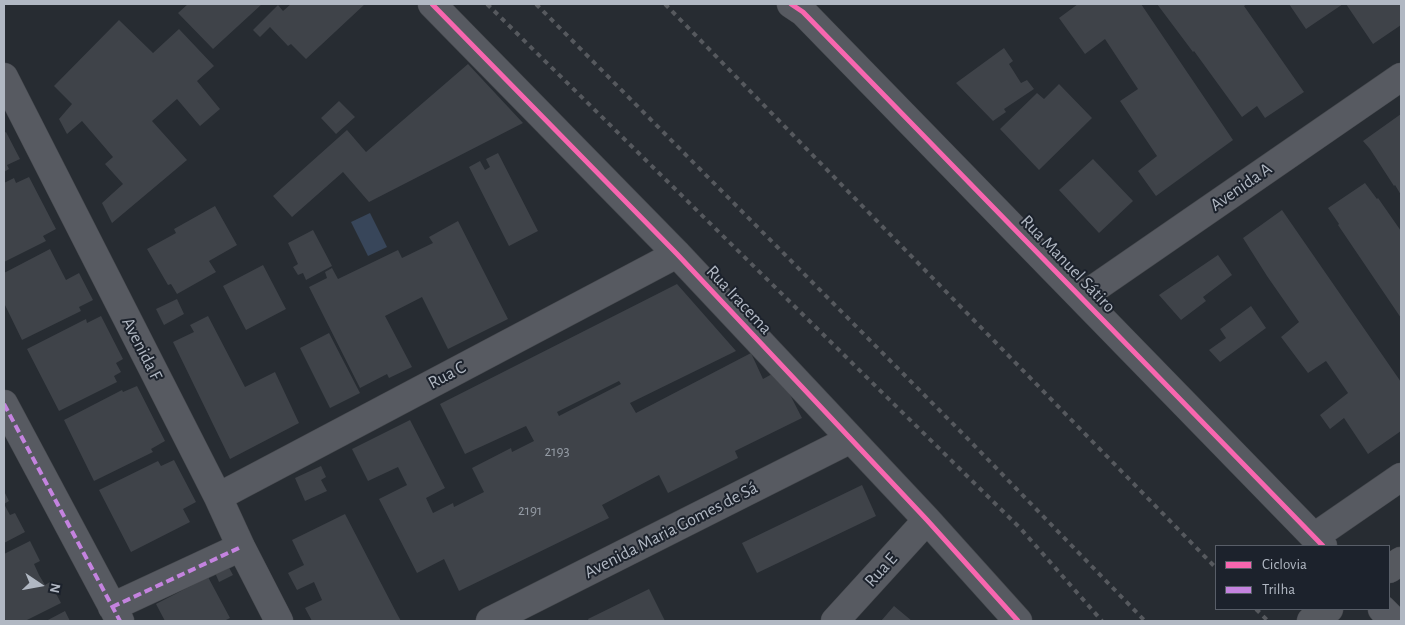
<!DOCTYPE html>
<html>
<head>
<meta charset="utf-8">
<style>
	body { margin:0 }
	#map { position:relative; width:1405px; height:625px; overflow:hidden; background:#272c32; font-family:"Alegreya Sans",sans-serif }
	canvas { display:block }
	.frame { position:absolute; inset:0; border:5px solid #b1b8c3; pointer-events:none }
	.legend { position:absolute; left:1215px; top:545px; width:175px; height:65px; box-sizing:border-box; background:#1c222c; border:1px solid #585e68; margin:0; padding:6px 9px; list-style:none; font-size:15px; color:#b1b8c3 }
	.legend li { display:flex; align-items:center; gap:10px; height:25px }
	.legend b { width:25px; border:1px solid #585e68 }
	.north { position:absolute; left:15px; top:560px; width:50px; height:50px; -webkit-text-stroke:4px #1c222c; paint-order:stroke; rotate:102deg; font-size:14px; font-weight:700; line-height:20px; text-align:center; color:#b1b8c3 }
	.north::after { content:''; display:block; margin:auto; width:18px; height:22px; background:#b1b8c3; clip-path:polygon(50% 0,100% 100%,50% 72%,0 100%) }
</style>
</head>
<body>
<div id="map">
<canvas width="1405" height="625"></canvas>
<div class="frame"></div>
<ul class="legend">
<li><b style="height:6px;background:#f766af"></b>Ciclovia</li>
<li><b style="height:6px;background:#c483df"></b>Trilha</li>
</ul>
<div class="north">N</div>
</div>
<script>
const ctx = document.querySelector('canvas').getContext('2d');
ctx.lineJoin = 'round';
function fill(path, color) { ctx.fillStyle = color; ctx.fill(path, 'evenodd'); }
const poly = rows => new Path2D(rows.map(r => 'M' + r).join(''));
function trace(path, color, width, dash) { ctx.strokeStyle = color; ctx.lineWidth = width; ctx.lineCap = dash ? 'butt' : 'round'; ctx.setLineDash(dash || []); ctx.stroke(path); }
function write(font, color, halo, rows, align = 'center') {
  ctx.font = font + ' "Alegreya Sans",sans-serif'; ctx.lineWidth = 4; ctx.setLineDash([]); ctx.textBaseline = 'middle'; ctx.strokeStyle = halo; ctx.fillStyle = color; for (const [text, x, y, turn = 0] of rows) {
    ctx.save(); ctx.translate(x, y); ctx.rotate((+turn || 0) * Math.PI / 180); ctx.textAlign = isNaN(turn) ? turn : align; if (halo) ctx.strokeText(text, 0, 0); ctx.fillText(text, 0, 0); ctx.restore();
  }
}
fill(poly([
	[370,213,387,247,368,256,351,222]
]), '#38465a');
fill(poly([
	[188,4,262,4,213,49,178,13],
	[291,4,365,4,306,59,291,44,288,46,270,27,260,37,253,30,278,5,283,11],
	[1078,4,1141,4,1233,140,1156,196,1138,171,1157,156,1120,101,1138,89,1105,39,1085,54,1059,18],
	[1157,4,1247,4,1244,6,1304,92,1265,118,1257,106,1242,117,1194,51,1193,52],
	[1289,4,1343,4,1306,29],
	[1346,4,1401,4,1401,25,1373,44],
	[119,20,153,53,179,29,214,66,197,81,220,109,200,126,177,99,152,121,187,160,112,223,102,203,123,184,105,164,113,157,82,121,67,134,59,119,72,104,54,86],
	[1004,48,1013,61,1009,64,1021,83,1027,80,1034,89,1004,109,1006,112,993,121,956,83],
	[468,64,523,123,369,202,343,172,292,217,273,196,347,130,366,152],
	[1059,84,1092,118,1039,170,1000,129,1037,93,1044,99],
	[339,101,355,117,336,134,321,118],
	[1401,114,1401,195,1395,185,1394,186,1370,149,1363,141],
	[6,132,20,159,7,165,9,169,4,172,4,133],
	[498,153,538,231,509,246,469,167,480,161,485,170,490,167,486,159],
	[1093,159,1133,201,1099,233,1059,190],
	[29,177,56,229,43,236,46,241,4,262,4,183,14,178,16,183],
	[1365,183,1377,199,1378,198,1401,231,1401,318,1338,225,1339,224,1328,208],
	[215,206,237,245,209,261,216,272,177,294,171,284,168,285,147,249,176,233,174,229],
	[1282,210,1401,382,1401,431,1368,454,1344,418,1330,429,1320,415,1348,393,1326,361,1308,373,1281,337,1299,322,1267,276,1243,238],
	[458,221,508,319,448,349,422,297,385,316,412,367,389,378,387,374,360,388,309,287,327,278,325,272,332,268,338,279,398,250,402,258,433,243,429,237],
	[313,230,332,266,306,280,303,273,298,275,293,267,298,264,288,243],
	[50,249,66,280,79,273,93,300,79,307,81,311,22,340,4,303,4,273],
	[1218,255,1232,275,1203,297,1206,301,1181,320,1159,295],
	[263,265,286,309,246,330,223,286],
	[677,284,736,351,630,403,636,413,751,353,763,379,772,374,775,379,777,378,781,385,784,383,802,418,735,451,738,458,668,493,659,475,602,505,609,518,459,591,444,559,417,573,379,499,407,485,398,467,368,481,352,449,410,420,445,488,426,498,433,513,453,503,454,507,484,492,472,468,511,448,512,452,534,441,526,426,465,454,440,404],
	[619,381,621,384,559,416,557,412],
	[177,299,184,314,164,325,156,309],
	[1251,306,1266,328,1220,362,1209,350,1226,338,1220,329],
	[101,316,123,359,116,363,121,372,114,376,117,382,59,411,27,349,86,319,87,323],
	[208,316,245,387,275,372,299,423,230,459,173,342,194,332,190,325],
	[329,333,360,393,330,408,300,348],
	[137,386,165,441,151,449,153,452,94,481,64,420,122,390,123,392],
	[174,460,196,502,183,509,190,522,131,552,99,490,158,461,161,466],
	[321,466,326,477,321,480,327,491,305,501,295,478],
	[862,485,876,516,757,573,742,543],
	[4,491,9,501,4,504,10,515,15,513,25,532,4,543],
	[345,514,397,614,401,621,312,621,305,608,322,600,314,582,297,590,288,573,304,565,292,540],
	[30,541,40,561,34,564,39,575,45,585,50,582,61,603,25,621,4,621,4,554],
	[226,562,233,575,219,582,213,568],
	[208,577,230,618,224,621,165,621,156,604],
	[649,589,665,621,589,621,588,619],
	[894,606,912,621,881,621],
	[65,611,70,621,46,621]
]), '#3f4349');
const street = poly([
	[432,4,677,254,927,520,1018,621],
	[791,4,803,12,1323,546],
	[4,77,218,497,241,547,279,621],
	[1082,297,1401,77],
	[4,404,120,621],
	[218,497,677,254],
	[1314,537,1401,477],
	[112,607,241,547],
	[1382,609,1394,621],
	[490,621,851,439],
	[835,621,927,520]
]);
const secondary = poly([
	[1389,569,1401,561],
	[1311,621,1329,609]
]);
trace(street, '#45484d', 29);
trace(secondary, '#45484d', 29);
trace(street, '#575a61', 28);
trace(secondary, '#56595f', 28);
trace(poly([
	[487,4,1021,529,1102,621],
	[536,4,966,437,1145,621],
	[665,4,1216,568],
	[1256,609,1268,621]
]), '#56595e', 4, [5, 5]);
trace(poly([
	[4,404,120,621],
	[112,607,241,547]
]), '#c483df', 4, [8, 4]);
trace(poly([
	[432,4,677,254,927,520,1018,621],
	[791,4,803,12,1323,546]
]), '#f766af', 5);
write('15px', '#949ba4', null, [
	["2193",557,451],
	["2191",530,510]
]);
write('18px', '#b1b8c3', '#1c222c', [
	["Avenida A",1241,187,-35],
	["Rua Manuel Sátiro",1068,264,46],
	["Rua Iracema",739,300,47],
	["Avenida F",142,349,63],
	["Rua C",447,375,-28],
	["Avenida Maria Gomes de Sá",671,530,-27],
	["Rua E",881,570,-48]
]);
</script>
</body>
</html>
